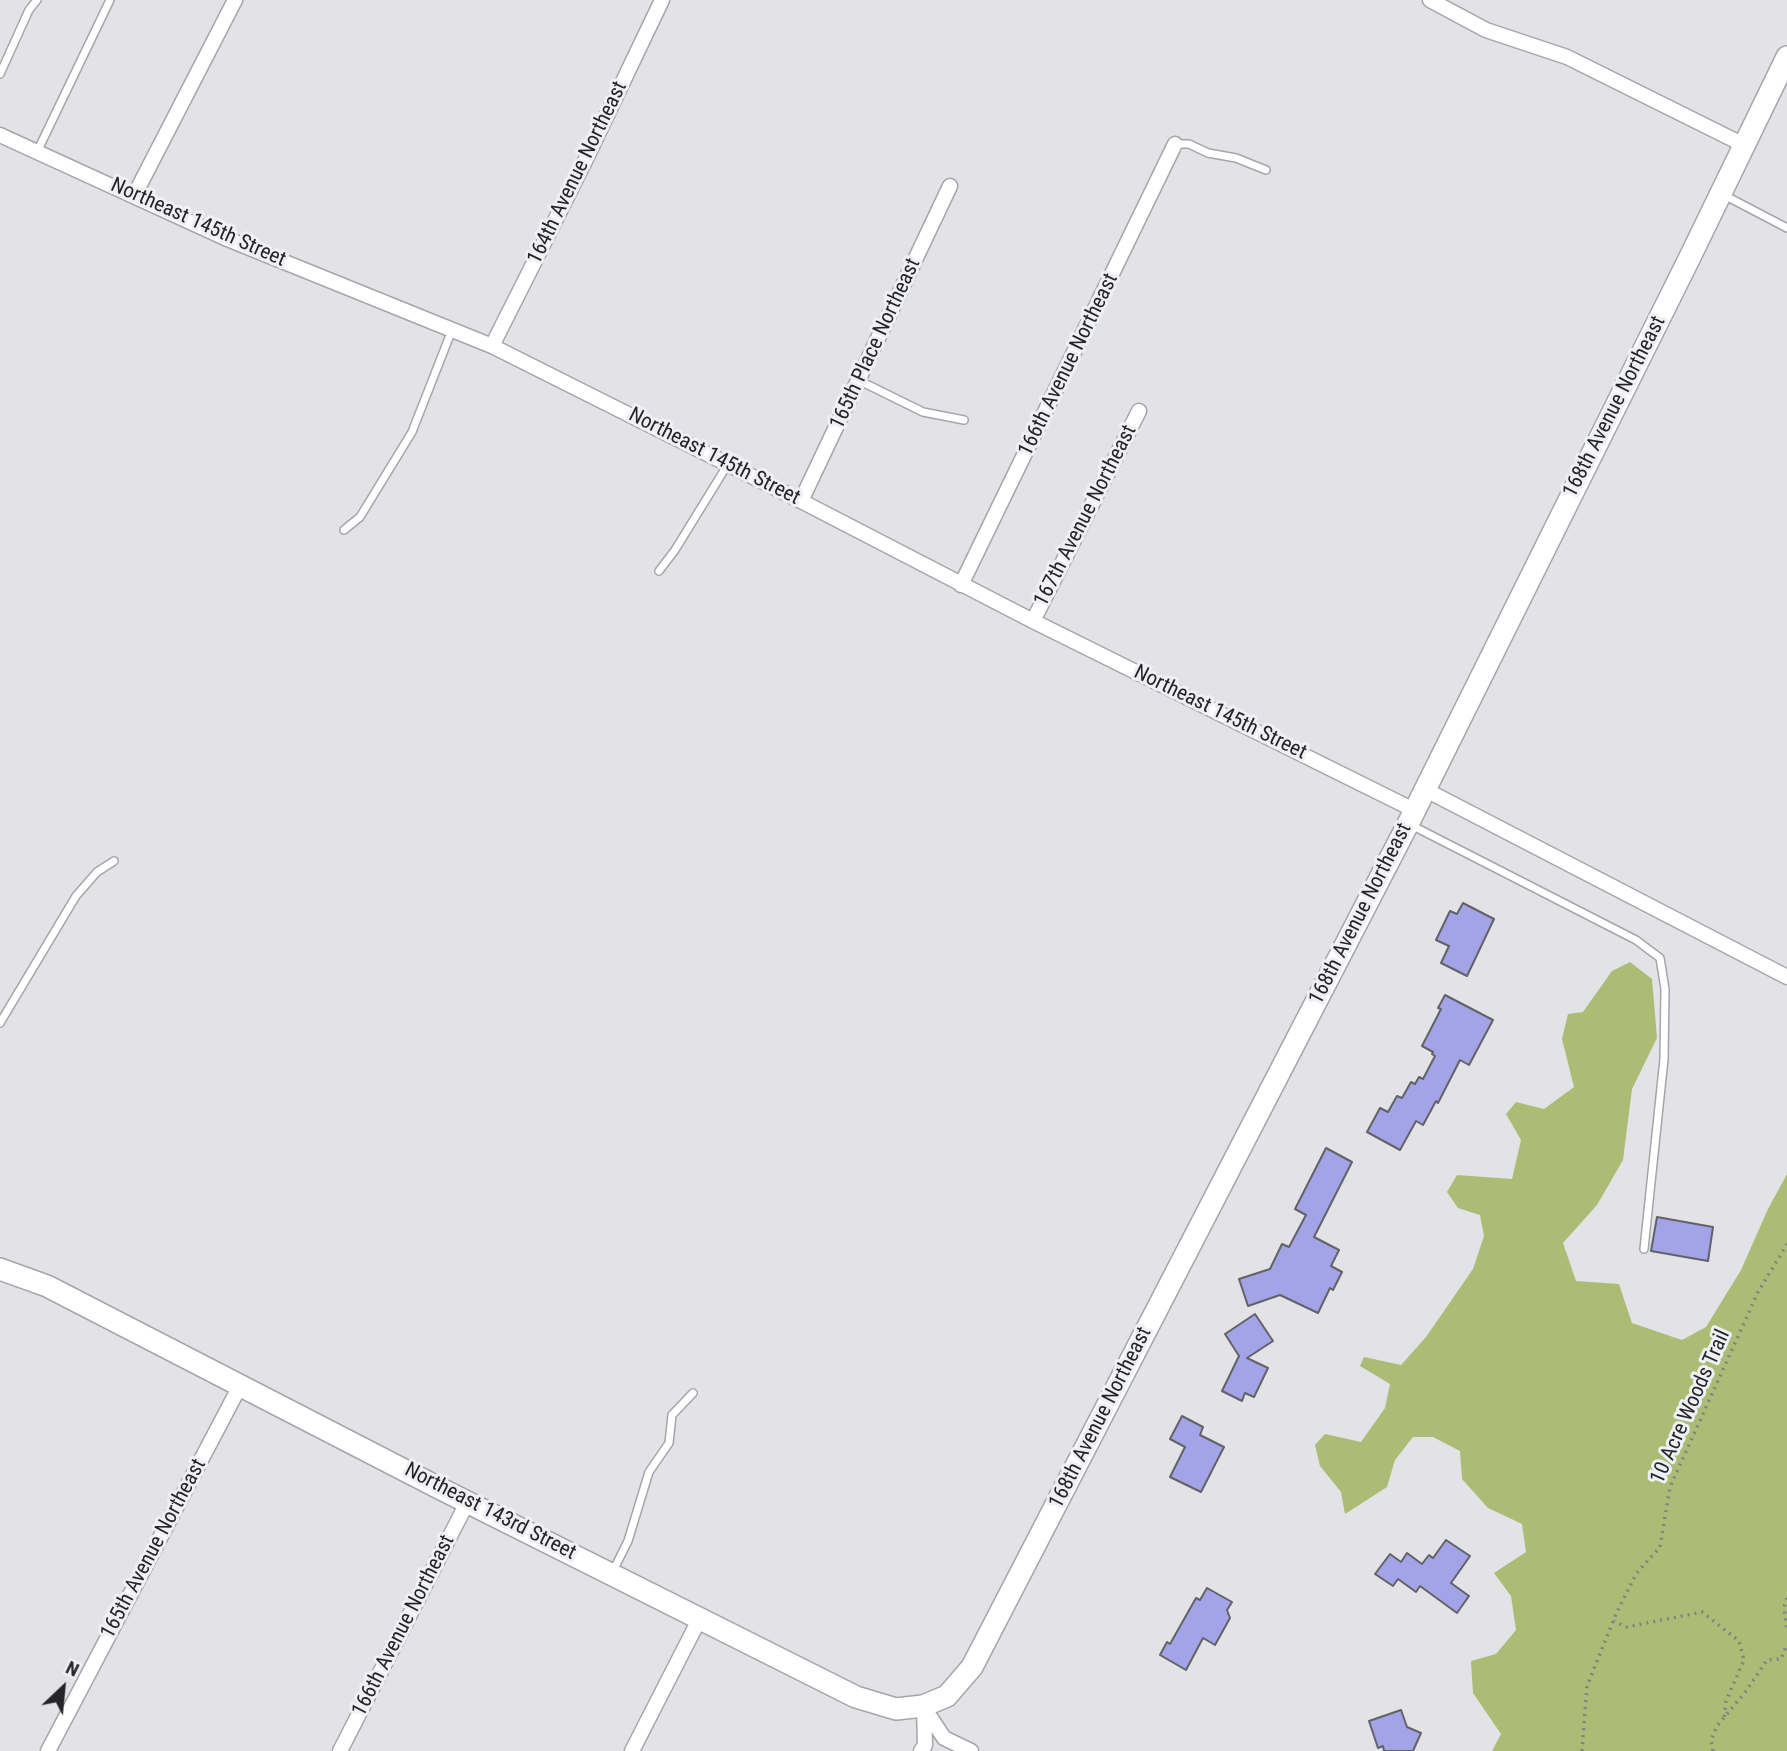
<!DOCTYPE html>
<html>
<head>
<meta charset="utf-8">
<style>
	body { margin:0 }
	#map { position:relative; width:1787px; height:1751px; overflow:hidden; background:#e2e2e7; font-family:"Roboto Condensed",sans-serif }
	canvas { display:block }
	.north { position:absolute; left:28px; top:1653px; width:70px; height:70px; -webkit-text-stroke:5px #eff0f5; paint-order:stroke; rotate:26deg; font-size:19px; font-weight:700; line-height:28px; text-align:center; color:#252527 }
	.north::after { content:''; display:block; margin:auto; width:24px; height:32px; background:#252527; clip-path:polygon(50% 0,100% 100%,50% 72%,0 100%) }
</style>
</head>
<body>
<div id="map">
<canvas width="1787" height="1751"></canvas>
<div class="north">N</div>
</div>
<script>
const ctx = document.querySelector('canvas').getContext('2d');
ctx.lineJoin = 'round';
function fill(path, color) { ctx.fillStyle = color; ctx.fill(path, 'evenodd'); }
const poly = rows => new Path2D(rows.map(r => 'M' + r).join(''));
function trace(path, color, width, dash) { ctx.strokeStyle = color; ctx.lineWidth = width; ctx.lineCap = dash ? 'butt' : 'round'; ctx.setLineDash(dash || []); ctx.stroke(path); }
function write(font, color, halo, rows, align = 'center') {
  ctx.font = font + ' "Roboto Condensed",sans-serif'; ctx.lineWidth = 6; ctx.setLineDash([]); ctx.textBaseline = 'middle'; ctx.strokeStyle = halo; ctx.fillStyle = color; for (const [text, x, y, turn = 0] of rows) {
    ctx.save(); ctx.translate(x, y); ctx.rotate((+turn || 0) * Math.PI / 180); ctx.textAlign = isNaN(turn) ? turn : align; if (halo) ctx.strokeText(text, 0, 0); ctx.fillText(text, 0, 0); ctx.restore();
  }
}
fill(poly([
	[1630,962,1652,979,1657,1038,1632,1089,1623,1160,1597,1205,1563,1243,1576,1281,1619,1284,1632,1323,1682,1340,1706,1327,1741,1270,1768,1209,1787,1174,1787,1751,1492,1751,1501,1734,1473,1693,1471,1661,1496,1654,1516,1630,1511,1596,1494,1573,1526,1552,1522,1524,1488,1508,1462,1479,1460,1451,1433,1437,1413,1437,1395,1460,1387,1487,1345,1514,1341,1492,1320,1466,1315,1445,1325,1434,1361,1442,1385,1408,1390,1384,1360,1366,1364,1357,1401,1365,1426,1337,1473,1269,1484,1236,1480,1215,1458,1208,1447,1192,1457,1175,1512,1179,1521,1140,1506,1114,1516,1102,1544,1109,1574,1087,1562,1039,1568,1014,1583,1012,1612,971]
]), '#adbc75');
const building = poly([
	[1463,903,1494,919,1467,976,1441,963,1449,946,1436,940,1450,911,1457,914,1463,903],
	[1445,995,1493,1020,1469,1065,1460,1060,1438,1103,1436,1101,1423,1125,1416,1121,1400,1150,1367,1132,1380,1108,1388,1112,1397,1096,1402,1098,1411,1082,1415,1084,1419,1077,1423,1079,1435,1056,1432,1054,1433,1052,1422,1046,1441,1009,1438,1008,1445,995],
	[1326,1148,1352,1162,1314,1237,1339,1250,1331,1266,1342,1272,1333,1290,1330,1288,1318,1313,1280,1295,1248,1306,1239,1279,1270,1269,1282,1244,1289,1247,1306,1215,1295,1209,1326,1148],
	[1657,1217,1713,1227,1708,1261,1651,1251,1657,1217],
	[1255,1314,1273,1341,1247,1358,1268,1368,1254,1397,1245,1393,1242,1401,1222,1391,1239,1356,1225,1334,1255,1314],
	[1182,1416,1203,1427,1200,1435,1224,1447,1201,1492,1170,1477,1185,1447,1170,1439,1182,1416],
	[1446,1540,1470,1556,1451,1583,1469,1596,1457,1613,1420,1586,1416,1592,1398,1579,1393,1586,1375,1574,1390,1554,1401,1562,1407,1553,1422,1564,1429,1555,1433,1558,1446,1540],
	[1207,1588,1232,1602,1227,1610,1230,1618,1215,1645,1203,1638,1186,1670,1160,1655,1167,1642,1170,1644,1196,1598,1200,1600,1207,1588],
	[1401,1710,1407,1727,1421,1733,1413,1751,1384,1751,1383,1746,1378,1748,1369,1721,1401,1710]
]);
fill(building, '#a2a4e7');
trace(building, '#626267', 2);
const lane = poly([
	[0,74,29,10,37,0],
	[1175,144,1189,144,1208,153,1236,158,1266,170],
	[37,152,110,0],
	[1722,194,1787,228],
	[858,380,923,412,964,420],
	[344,530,360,517,412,432,452,330],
	[659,571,675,550,728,464],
	[1411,825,1636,940,1660,958,1665,989,1664,1059,1644,1249],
	[0,1023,76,896,97,872,114,861],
	[612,1573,628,1541,649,1472,669,1443,672,1415,693,1393]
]);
const street = poly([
	[1430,0,1486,30,1567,57,1744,145],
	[0,135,225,238,492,346,801,501,1033,621,1414,810],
	[134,196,235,0],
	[492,346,586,159,662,0],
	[801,501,950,186],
	[961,585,1175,144],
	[1033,621,1139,411],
	[1424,789,1787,977],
	[923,1706,944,1738,971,1751],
	[48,1751,241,1384],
	[340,1751,468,1501],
	[632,1751,700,1618],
	[921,1751,925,1745,924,1708]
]);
const secondary = poly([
	[0,1269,47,1286,437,1487,856,1697,896,1709,923,1706,947,1696,972,1667,1408,824,1690,257,1787,57]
]);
trace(lane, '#a5a6aa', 10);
trace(street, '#a5a6aa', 17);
trace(secondary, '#a5a6aa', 24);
trace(poly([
	[1787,1598,1784,1607,1787,1631],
	[1613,1621,1627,1627,1702,1612,1739,1641,1744,1660,1726,1701,1724,1719],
	[1582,1751,1587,1686,1616,1614,1636,1574,1660,1547,1670,1487,1758,1292,1787,1244],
	[1713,1751,1711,1740,1717,1726,1746,1691,1767,1660,1781,1659,1787,1644]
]), '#828286', 3.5, [2, 5]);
trace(lane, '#fff', 7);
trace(street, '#fff', 14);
trace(secondary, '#fff', 21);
write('21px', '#252527', '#eff0f5', [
	["164th Avenue Northeast",578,173,-64],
	["Northeast 145th Street",198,223,24],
	["165th Place Northeast",876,344,-65],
	["166th Avenue Northeast",1069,365,-64],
	["168th Avenue Northeast",1615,407,-63],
	["Northeast 145th Street",714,457,27],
	["167th Avenue Northeast",1086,516,-63],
	["Northeast 145th Street",1220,713,26],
	["168th Avenue Northeast",1361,914,-63],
	["10 Acre Woods Trail",1691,1407,-66],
	["168th Avenue Northeast",1101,1418,-63],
	["Northeast 143rd Street",490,1512,27],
	["165th Avenue Northeast",154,1549,-62],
	["166th Avenue Northeast",404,1626,-63]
]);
</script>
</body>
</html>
